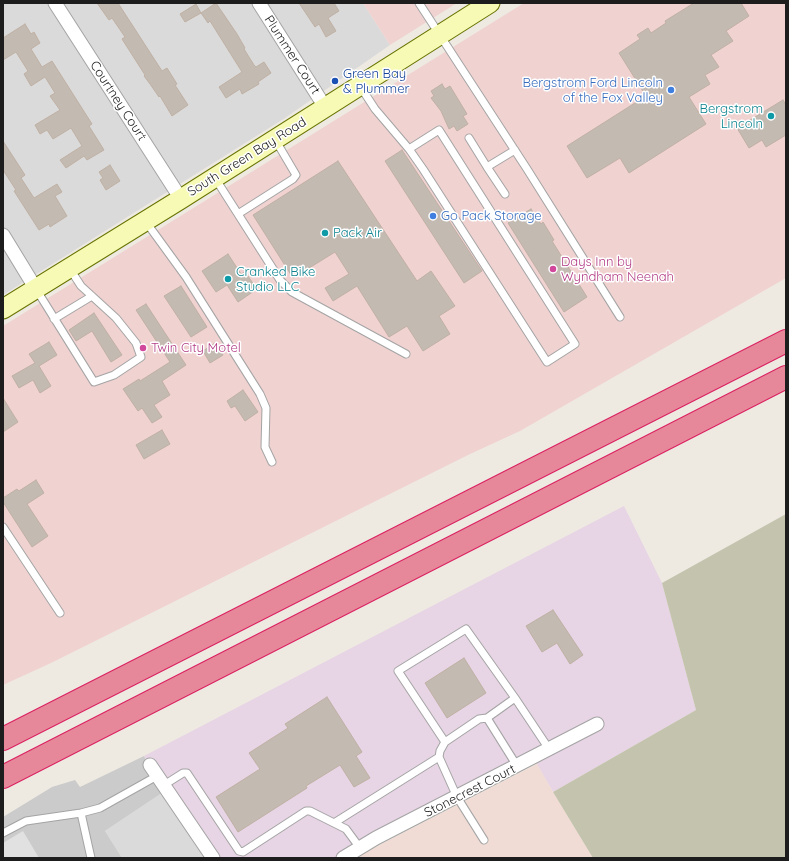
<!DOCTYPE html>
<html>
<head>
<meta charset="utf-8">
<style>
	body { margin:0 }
	#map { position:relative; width:789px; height:861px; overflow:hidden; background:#eeeae2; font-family:Quicksand,sans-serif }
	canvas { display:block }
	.frame { position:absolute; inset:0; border:4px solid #1d1d1d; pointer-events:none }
</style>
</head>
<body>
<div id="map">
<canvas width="789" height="861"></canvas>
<div class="frame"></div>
</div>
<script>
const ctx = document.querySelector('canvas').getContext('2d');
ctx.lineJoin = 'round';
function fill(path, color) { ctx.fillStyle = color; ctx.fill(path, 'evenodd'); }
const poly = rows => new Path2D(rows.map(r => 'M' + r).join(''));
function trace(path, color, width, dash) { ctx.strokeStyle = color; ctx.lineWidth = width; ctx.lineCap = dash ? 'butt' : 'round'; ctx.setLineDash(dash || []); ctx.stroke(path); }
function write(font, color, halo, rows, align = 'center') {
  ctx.font = font + ' Quicksand,sans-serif'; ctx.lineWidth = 3; ctx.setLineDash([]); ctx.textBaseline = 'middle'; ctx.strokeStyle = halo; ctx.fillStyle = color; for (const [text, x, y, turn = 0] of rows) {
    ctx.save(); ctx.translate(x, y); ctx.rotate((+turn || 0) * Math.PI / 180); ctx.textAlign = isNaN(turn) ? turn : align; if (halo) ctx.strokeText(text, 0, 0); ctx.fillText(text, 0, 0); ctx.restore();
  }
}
fill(poly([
	[3,3,363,3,390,45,285,118,3,295],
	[162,793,204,858,122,858,105,831]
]), '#dbdada');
fill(poly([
	[363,3,457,3,390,45],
	[524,3,786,3,786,278,520,431,468,455,51,663,3,685,3,326]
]), '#f0d2d1');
fill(poly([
	[624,506,662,583,696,710,553,792,533,758,343,858,213,858,144,756]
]), '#e7d4e4');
fill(poly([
	[144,756,162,793,105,831,122,858,3,858,3,817,52,787,75,780,80,787]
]), '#cbcbcb');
fill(poly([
	[537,764,553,792,593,858,354,858]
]), '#f1dcd5');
fill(poly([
	[786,514,786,858,593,858,553,792,696,710,662,583]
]), '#c3c3ae');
fill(poly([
	[23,831,39,858,3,858,3,843]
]), '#e1e1e1');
const building = poly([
	[97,3,118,3,162,71,167,68,177,84,175,85,188,105,172,116,160,96,159,97,150,84,144,76,145,75,122,39,125,37,112,18,109,20,97,3],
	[216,3,237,34,245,48,244,49,254,65,256,67,264,62,271,73,258,82,259,84,242,94,240,89,226,98,219,87,242,72,210,21,208,23,201,13,216,3],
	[299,3,334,3,339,11,328,18,336,31,326,37,319,24,315,27,299,3],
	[694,3,741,3,749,16,726,31,733,41,711,55,719,67,705,75,710,84,689,97,706,124,629,173,620,158,587,178,567,146,646,96,619,53,640,39,637,35,648,28,651,33,666,23,665,21,694,3],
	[196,4,201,13,185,22,180,14,196,4],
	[25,24,31,34,34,32,40,43,31,49,42,67,52,61,92,124,89,126,104,150,87,160,84,156,66,168,60,160,82,146,71,128,53,139,47,130,40,134,35,125,60,110,50,96,55,93,45,77,31,86,24,74,28,71,16,52,3,60,3,38,25,24],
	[442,84,445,89,450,86,467,114,463,116,468,124,457,131,454,126,449,129,441,111,431,98,434,96,431,91,442,84],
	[783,100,786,105,786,135,766,147,762,140,749,148,737,128,783,100],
	[3,141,25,175,21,178,34,198,57,184,62,192,55,196,67,216,50,227,49,224,39,230,14,191,16,190,3,170,3,141],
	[402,150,482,271,464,283,385,161,402,150],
	[338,161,417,281,431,271,455,306,439,316,450,334,423,351,407,326,389,337,357,286,333,301,325,288,349,274,335,252,293,278,253,215,338,161],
	[110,165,120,181,106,190,100,180,103,178,99,172,110,165],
	[531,209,541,224,543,222,554,240,552,241,587,297,564,312,508,223,531,209],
	[228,254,241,274,245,272,257,289,238,302,227,285,216,292,202,271,228,254],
	[181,286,207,327,191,337,164,296,181,286],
	[146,304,186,365,162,381,170,395,154,405,162,417,152,423,142,408,138,411,123,389,139,379,140,381,170,362,136,310,146,304],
	[94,313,122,355,111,362,92,331,76,341,69,330,94,313],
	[49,342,57,355,39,366,51,386,40,393,33,380,19,388,12,376,35,363,29,354,49,342],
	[215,343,223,355,210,363,203,351,215,343],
	[243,390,258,412,245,421,235,406,231,408,227,401,243,390],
	[3,398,18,422,3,432,3,398],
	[162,430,170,444,144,459,136,445,162,430],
	[36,480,44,493,27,504,48,536,32,547,3,502,3,498,17,489,19,491,36,480],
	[553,610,583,655,570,664,557,643,542,652,526,626,553,610],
	[464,658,486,693,447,718,425,683,464,658],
	[327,697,362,752,356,756,370,778,354,787,340,765,306,786,307,788,238,832,216,797,260,769,249,753,288,728,285,724,327,697]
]);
fill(building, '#c3bab2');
trace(building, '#c0b1a4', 1);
const lane = poly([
	[419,3,527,169,620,317],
	[360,86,375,109,409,149,423,169,547,362,575,344,439,130,409,149],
	[469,138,487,167,515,150],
	[487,167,505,194],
	[215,178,280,280,292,292,406,354],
	[238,214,293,179,296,175,276,141],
	[146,222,186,277,260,394,266,408,265,447,272,462],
	[36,289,94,382,114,375,141,357,136,343,116,318,81,286,70,269],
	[54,319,92,296],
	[3,527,60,613],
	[487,718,515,698,549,749],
	[445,742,398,671,466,629,515,698],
	[164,785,183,773,187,773,239,851,243,852,306,811,310,811,346,829,360,848],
	[81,813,91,858],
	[334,823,439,757],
	[3,833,26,821,81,813,100,808,157,776],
	[484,840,457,797,439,757,440,751,445,742,479,719,487,718,517,766]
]);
const street = poly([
	[55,3,181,199],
	[259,3,325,107],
	[3,235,36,289],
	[150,765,213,858],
	[343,858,376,838,597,724]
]);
const secondary = poly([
	[3,309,181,199,490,3]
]);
const highway = poly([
	[3,739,786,341],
	[3,777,786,377]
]);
trace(lane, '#a4a4a4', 9);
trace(street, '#a4a4a4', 15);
trace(secondary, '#687403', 21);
trace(highway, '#da2161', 24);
trace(lane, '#fff', 7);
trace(street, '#fff', 13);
trace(secondary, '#f7fab4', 19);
trace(highway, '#e7889a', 22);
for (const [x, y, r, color] of [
	[335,81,4,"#1a4fb4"],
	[671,90,4,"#3f7fe0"],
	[771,116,4,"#0f9aa8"],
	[433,216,4,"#3f7fe0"],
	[325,233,4,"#0f9aa8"],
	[553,269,4,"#d1479c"],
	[228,279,4,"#0f9aa8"],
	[143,348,4,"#d1479c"]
]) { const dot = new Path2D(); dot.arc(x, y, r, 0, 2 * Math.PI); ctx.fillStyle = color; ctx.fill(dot); trace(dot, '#fff', 1.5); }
write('13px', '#1d1d1d', '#fff', [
	["Plummer Court",292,55,57],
	["Courtney Court",118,101,57],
	["South Green Bay Road",247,157,-32],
	["Stonecrest Court",470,791,-27]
]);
write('13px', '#164399', '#fff', [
	["Green Bay",343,74],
	["& Plummer",343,89]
], 'left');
write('13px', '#366cbe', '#fff', [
	["Bergstrom Ford Lincoln",663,83],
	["of the Fox Valley",663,98],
	["Go Pack Storage",441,216,"left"]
], 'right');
write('13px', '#0d838f', '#fff', [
	["Bergstrom",763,109,"right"],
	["Lincoln",763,124,"right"],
	["Pack Air",333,233],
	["Cranked Bike",236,272],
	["Studio LLC",236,287]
], 'left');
write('13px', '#b23c85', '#fff', [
	["Days Inn by",561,262],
	["Wyndham Neenah",561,277],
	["Twin City Motel",151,348]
], 'left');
</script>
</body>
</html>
